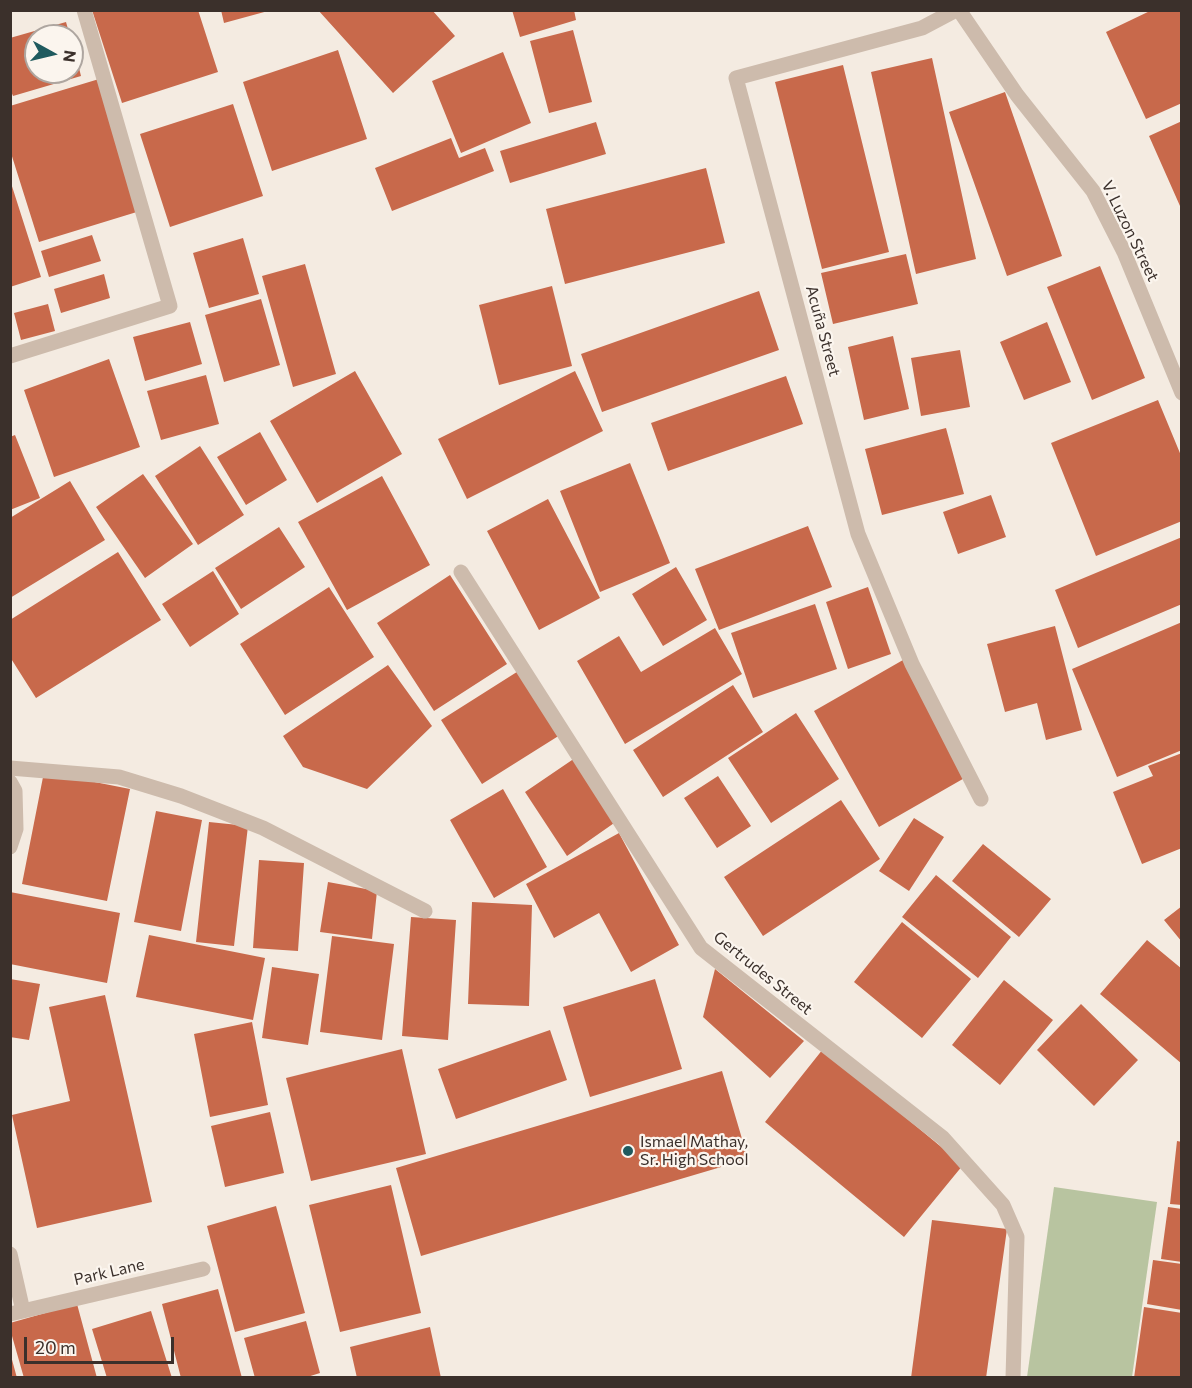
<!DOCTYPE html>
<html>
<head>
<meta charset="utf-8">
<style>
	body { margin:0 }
	#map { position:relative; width:1192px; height:1388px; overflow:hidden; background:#f4ebe1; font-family:Commissioner,sans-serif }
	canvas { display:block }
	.frame { position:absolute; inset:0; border:12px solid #3b302b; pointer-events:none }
	.north { position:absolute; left:24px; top:24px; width:60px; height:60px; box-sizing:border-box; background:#fbf5ee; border:2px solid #aea6a0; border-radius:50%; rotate:98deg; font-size:16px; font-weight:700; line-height:24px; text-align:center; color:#3b302b }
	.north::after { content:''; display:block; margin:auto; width:21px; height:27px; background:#1f5a5e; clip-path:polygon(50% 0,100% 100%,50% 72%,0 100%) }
	.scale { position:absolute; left:24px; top:1337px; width:150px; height:27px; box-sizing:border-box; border:3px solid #3b302b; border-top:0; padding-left:8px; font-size:18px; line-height:21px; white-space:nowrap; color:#3b302b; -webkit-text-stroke:4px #fbf5ee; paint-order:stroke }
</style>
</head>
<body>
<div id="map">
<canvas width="1192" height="1388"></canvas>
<div class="frame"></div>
<div class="north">N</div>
<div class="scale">20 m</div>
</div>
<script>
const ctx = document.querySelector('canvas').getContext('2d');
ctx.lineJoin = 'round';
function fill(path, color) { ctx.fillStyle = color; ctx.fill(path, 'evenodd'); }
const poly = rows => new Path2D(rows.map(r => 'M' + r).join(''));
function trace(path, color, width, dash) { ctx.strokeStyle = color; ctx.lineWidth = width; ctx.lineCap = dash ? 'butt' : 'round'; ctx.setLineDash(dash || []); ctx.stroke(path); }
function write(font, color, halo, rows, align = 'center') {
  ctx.font = font + ' Commissioner,sans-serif'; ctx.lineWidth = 4.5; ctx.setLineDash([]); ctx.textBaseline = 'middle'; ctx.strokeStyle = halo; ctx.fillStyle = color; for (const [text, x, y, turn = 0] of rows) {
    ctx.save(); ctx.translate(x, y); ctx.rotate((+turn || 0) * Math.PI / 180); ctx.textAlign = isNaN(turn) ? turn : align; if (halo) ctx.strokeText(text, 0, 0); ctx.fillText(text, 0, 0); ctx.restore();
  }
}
fill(poly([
	[1054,1187,1157,1202,1132,1377,1027,1377]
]), '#b8c4a0');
fill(poly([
	[92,10,198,10,218,72,122,103],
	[221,10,268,10,268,11,224,23],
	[318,10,432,10,455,36,393,93],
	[512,10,574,10,576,20,520,37],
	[1152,10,1182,10,1182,103,1146,119,1106,32],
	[66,22,70,36,36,36,36,72,72,72,73,44,81,76,13,96,10,89,10,38],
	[573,30,592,102,549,113,530,41],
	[338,50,367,139,272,171,243,82],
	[503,52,531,123,461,153,432,81],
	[932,58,976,259,916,274,871,72],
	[843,65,889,252,822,269,775,82],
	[99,79,140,211,39,242,10,150,10,106],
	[1005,92,1062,256,1007,276,949,112],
	[233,104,263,196,170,227,140,134],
	[1182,121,1182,205,1180,206,1149,136],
	[596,122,606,154,510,183,500,151],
	[451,138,459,158,485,148,494,171,392,211,375,168],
	[706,168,725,243,565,284,546,209],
	[10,180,41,277,10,287],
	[92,235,101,261,49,277,41,251],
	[243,238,259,294,209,308,193,253],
	[906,254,918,304,833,324,821,273],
	[305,264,336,374,293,387,262,276],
	[1100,266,1145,378,1092,400,1047,287],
	[104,274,110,298,61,313,54,289],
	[552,286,572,366,499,385,479,305],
	[759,291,779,350,602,412,581,354],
	[261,299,280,365,224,382,205,315],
	[48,304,55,331,21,340,14,313],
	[190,322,202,364,145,381,133,337],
	[1047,322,1071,382,1024,400,1000,342],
	[893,336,909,409,864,420,848,347],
	[960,350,970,407,921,416,911,358],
	[109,359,140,447,54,477,24,390],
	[355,371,402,454,317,503,270,421],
	[575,371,603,431,467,499,438,439],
	[206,375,219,424,161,440,147,391],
	[786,376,803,424,668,471,651,423],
	[1158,400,1182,458,1182,521,1096,556,1051,443],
	[946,428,964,494,882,515,865,449],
	[260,432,287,480,246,505,217,457],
	[15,435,40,498,10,510,10,437],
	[200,446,244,515,198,545,155,476],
	[630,463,670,563,600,592,560,491],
	[143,474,193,544,145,578,96,507],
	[382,476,430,565,347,610,298,522],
	[70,481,105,540,10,598,10,518],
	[991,495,1006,537,958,554,943,512],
	[548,499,600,598,539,630,487,531],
	[808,526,832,587,719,630,695,569],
	[279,527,305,567,241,609,215,568],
	[1182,537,1182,604,1078,648,1055,590],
	[118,552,161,620,36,698,10,657,10,620],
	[676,567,707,620,663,646,632,594],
	[213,571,239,614,190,647,162,604],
	[450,575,507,664,434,711,377,623],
	[329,587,374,657,285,715,240,644],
	[868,587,891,654,848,669,826,602],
	[815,604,837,669,753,698,731,633],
	[1182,622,1182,750,1117,777,1072,669],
	[1055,626,1082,730,1046,740,1037,703,1005,712,987,644],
	[715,628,742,674,625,744,577,661,619,636,641,672],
	[903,660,968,776,879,827,814,711],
	[388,665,432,726,367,789,303,767,283,736],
	[520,670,560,735,482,784,441,720],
	[733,685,763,732,663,797,633,750],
	[796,713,839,779,771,823,728,758],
	[1182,753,1182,848,1142,864,1113,792,1153,776,1148,766],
	[575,758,617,821,567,856,525,792],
	[44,772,130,789,107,901,22,884],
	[718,776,751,826,717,848,684,798],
	[503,789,547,867,494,898,450,820],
	[841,800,880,859,763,936,724,877],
	[156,811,202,820,181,931,134,922],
	[914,818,944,837,909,891,879,871],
	[209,822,248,826,234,946,196,942],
	[619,833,679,945,631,972,599,913,554,938,526,884],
	[983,844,1051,899,1019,937,952,881],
	[259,860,304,863,298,951,253,948],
	[936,875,1011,937,978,978,902,917],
	[328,882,377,891,372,939,320,932],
	[10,892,120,913,107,983,10,964],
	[472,902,532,905,529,1006,468,1004],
	[1182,906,1182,942,1164,920],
	[411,917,456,920,448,1040,402,1036],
	[902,922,971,979,922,1038,854,982],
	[149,935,265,958,253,1020,136,997],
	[332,936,394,944,382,1040,320,1032],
	[1147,940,1182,969,1182,1064,1100,994],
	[272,967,319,974,308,1045,262,1038],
	[715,969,804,1041,770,1078,703,1017],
	[10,979,40,984,29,1040,10,1037],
	[655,979,682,1069,590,1097,563,1007],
	[1004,980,1053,1020,1000,1085,952,1045],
	[105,995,152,1202,37,1228,12,1115,70,1101,49,1007],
	[1081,1004,1138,1060,1094,1106,1037,1050],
	[252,1022,268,1105,210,1117,194,1034],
	[550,1030,567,1080,456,1119,438,1069],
	[402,1049,426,1154,311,1181,286,1078],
	[823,1049,963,1165,904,1237,765,1122],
	[722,1071,748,1159,421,1256,396,1168],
	[270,1112,284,1173,225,1187,211,1126],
	[1177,1141,1182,1142,1182,1205,1170,1204],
	[391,1185,421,1313,340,1332,309,1205],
	[276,1206,305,1313,235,1332,207,1226],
	[1168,1207,1182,1209,1182,1262,1161,1259],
	[932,1220,1007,1229,986,1378,911,1378],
	[1153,1260,1182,1264,1182,1310,1147,1304],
	[218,1289,242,1378,181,1378,162,1304],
	[77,1304,97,1378,24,1378,10,1329,10,1323],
	[1144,1307,1182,1313,1182,1378,1134,1378],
	[151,1311,172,1378,107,1378,92,1329],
	[306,1321,320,1373,304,1378,255,1378,244,1338],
	[430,1327,441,1378,357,1378,350,1347],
	[10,1356,11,1356,17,1378,10,1378]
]), '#c8694b');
trace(poly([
	[10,768,119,777,181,796,263,828,425,911]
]), '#cdbbac', 15);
trace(poly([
	[10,356,170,306,84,10]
]), '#cdbbac', 15);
trace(poly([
	[956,10,922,28,736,78,858,534,912,664,981,799],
	[959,10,1017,95,1093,191,1124,252,1182,393],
	[461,572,701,948,943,1138,1003,1205,1017,1237,1013,1378],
	[10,782,15,791,16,829,10,847],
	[10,1254,23,1311],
	[10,1314,203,1269]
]), '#cdbbac', 15);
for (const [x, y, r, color] of [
	[628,1151,6,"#1f5a5e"]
]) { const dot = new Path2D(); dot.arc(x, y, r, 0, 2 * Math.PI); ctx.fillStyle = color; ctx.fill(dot); trace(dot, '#fbf5ee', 2); }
write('16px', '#3b302b', '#fbf5ee', [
	["V. Luzon Street",1130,231,64],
	["Acuña Street",823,331,75],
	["Gertrudes Street",763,973,39],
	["Park Lane",109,1272,-13]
]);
write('16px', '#3b302b', '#fbf5ee', [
	["Ismael Mathay,",640,1142],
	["Sr. High School",640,1160]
], 'left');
</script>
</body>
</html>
